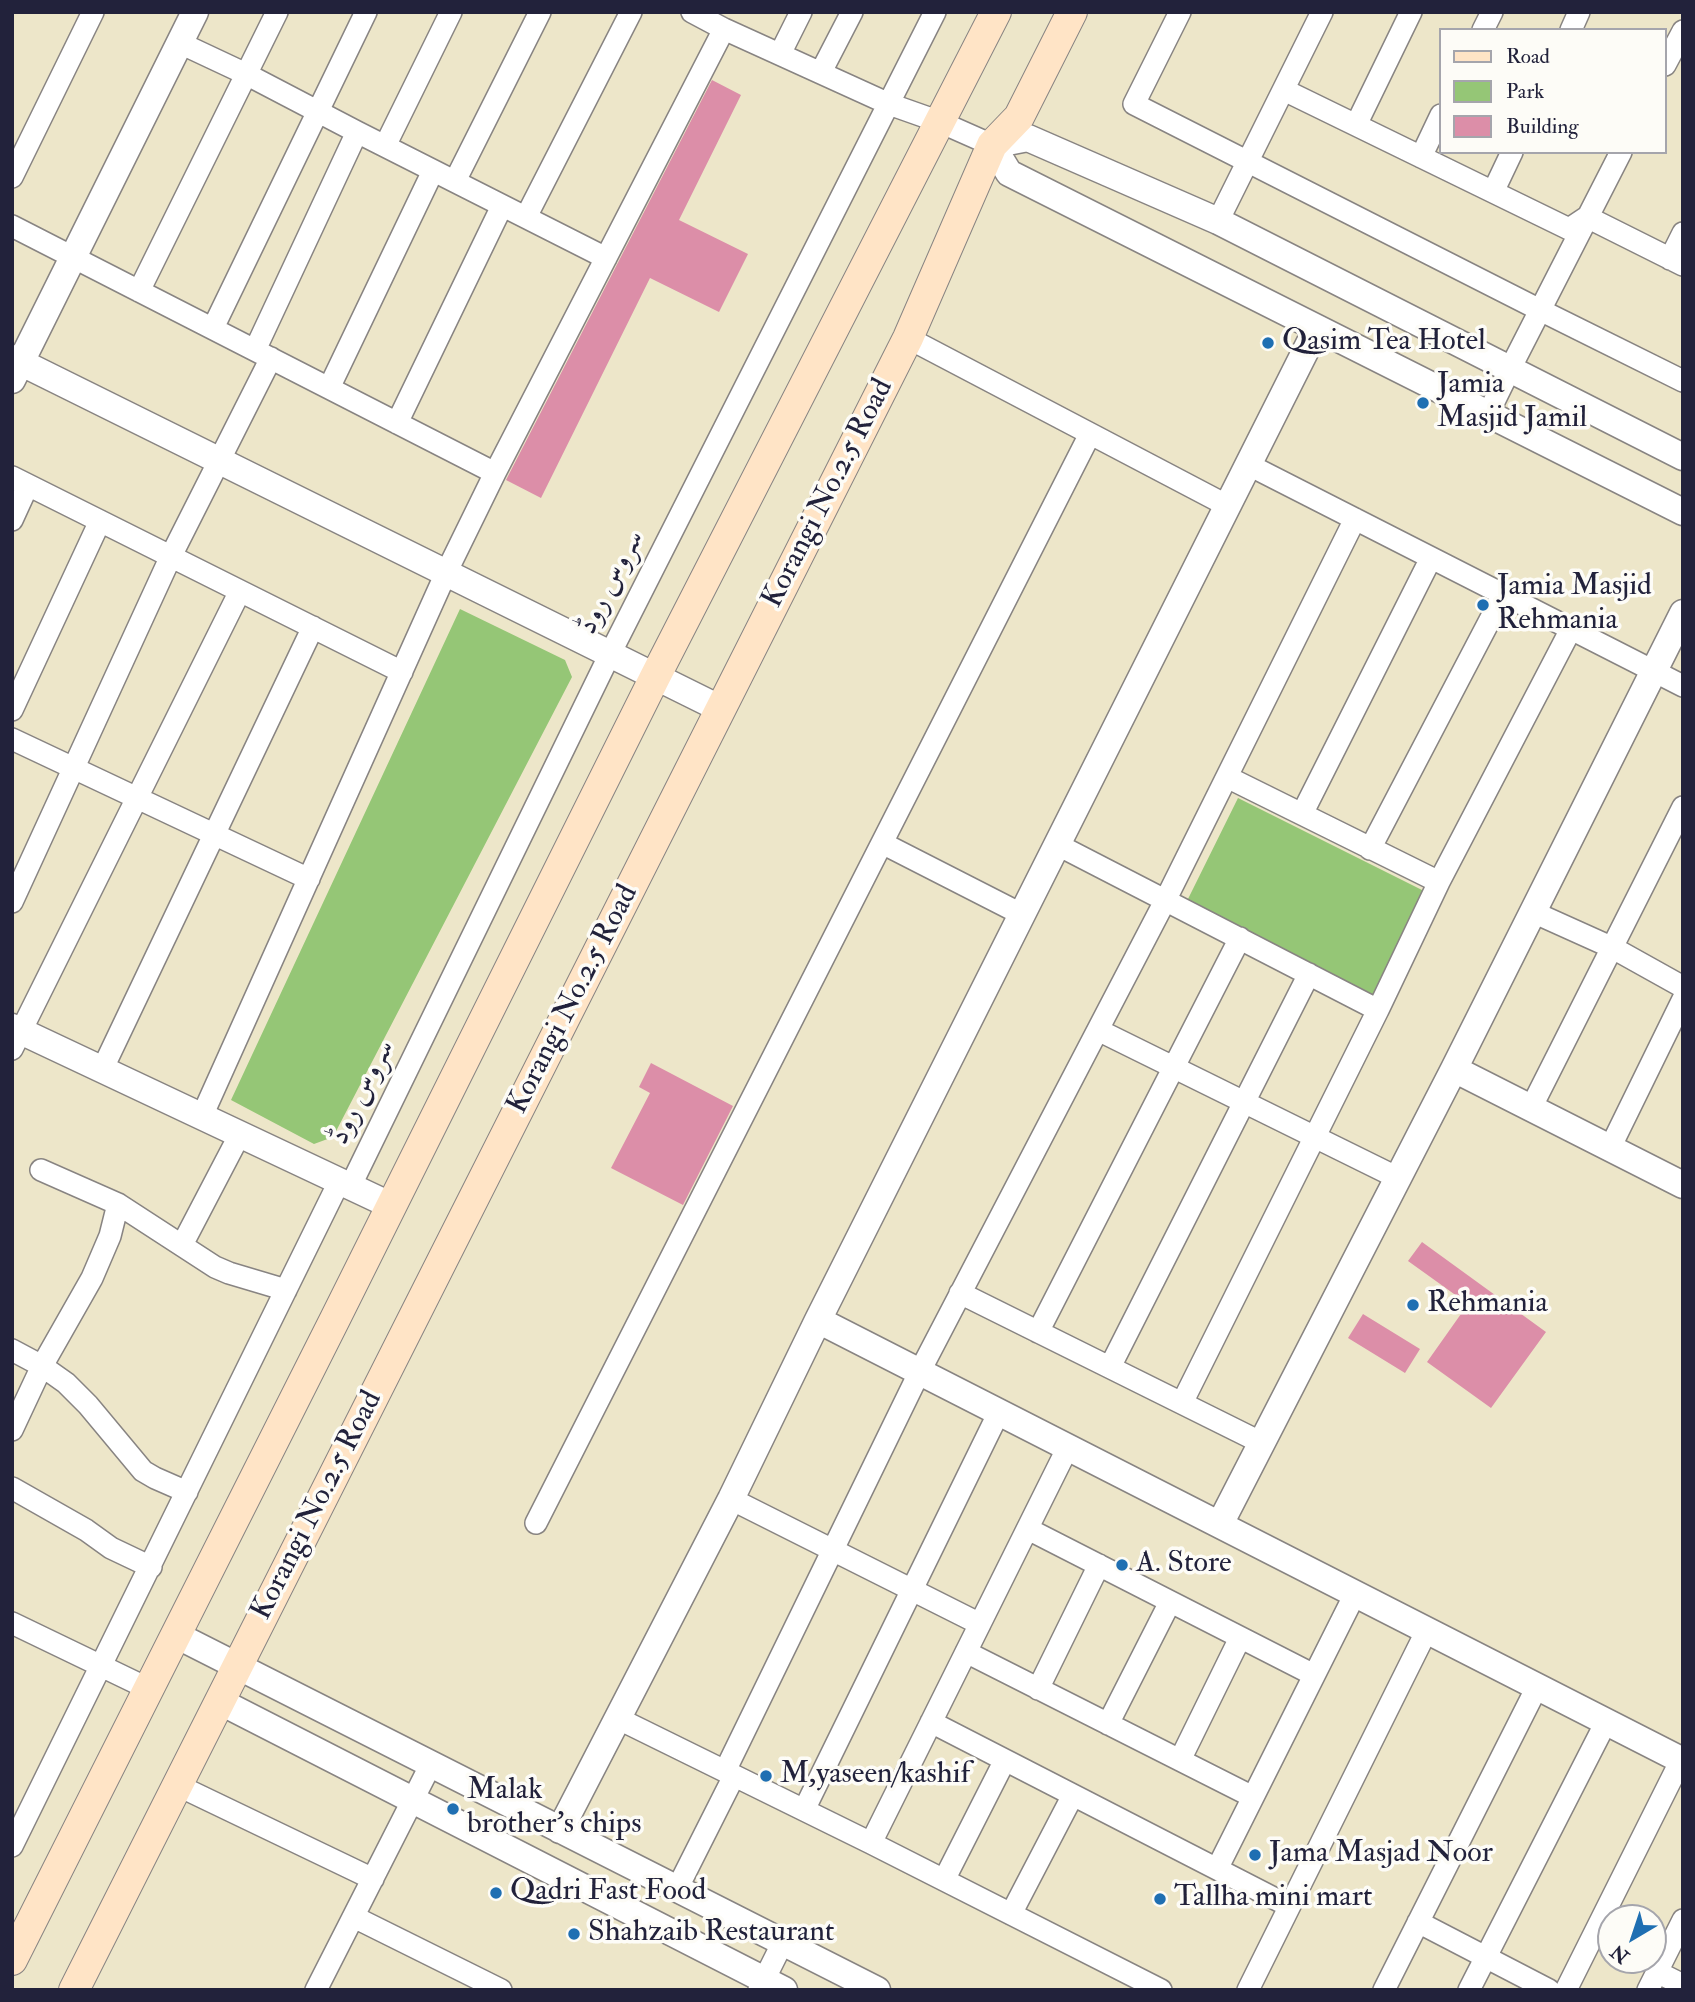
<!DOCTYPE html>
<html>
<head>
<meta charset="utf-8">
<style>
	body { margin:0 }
	#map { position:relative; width:1695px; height:2002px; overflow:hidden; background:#ede6c9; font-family:"IM FELL Double Pica",serif }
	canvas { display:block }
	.frame { position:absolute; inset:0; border:14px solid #22223b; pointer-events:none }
	.legend { position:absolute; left:1439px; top:28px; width:228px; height:126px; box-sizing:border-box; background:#fdfcf7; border:2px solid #a5a5ac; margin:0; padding:9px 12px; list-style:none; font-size:21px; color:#22223b }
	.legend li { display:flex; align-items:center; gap:14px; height:35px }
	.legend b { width:35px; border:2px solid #a5a5ac }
	.north { position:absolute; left:1597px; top:1904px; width:70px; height:70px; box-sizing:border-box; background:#fdfcf7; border:2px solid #a5a5ac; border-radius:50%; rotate:219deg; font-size:19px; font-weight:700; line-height:28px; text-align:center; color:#22223b }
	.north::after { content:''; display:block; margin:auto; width:24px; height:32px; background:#1f6fb2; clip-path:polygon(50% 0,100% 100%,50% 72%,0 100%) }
</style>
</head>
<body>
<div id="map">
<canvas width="1695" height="2002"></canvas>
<div class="frame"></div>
<ul class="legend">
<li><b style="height:9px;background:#ffe4c6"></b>Road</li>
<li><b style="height:19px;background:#95c676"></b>Park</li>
<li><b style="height:19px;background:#dc8ea8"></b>Building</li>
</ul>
<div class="north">N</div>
</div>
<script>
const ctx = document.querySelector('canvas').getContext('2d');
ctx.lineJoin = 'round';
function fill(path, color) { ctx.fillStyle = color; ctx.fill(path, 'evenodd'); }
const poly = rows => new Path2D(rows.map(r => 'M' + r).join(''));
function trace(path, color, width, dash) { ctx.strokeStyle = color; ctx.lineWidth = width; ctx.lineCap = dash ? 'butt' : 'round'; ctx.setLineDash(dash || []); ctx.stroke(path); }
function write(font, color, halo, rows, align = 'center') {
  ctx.font = font + ' "IM FELL Double Pica",Amiri,serif'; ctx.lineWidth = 7; ctx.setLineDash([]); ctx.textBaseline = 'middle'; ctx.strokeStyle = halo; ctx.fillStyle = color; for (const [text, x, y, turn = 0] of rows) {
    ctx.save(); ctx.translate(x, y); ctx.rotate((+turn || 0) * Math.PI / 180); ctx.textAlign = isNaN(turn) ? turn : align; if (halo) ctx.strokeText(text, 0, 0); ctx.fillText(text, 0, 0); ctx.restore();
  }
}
fill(poly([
	[460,609,565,660,572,677,333,1137,314,1144,231,1100],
	[1238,798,1426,892,1374,995,1187,901]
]), '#95c676');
fill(poly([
	[712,80,741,95,679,220,748,254,719,312,650,278,541,498,506,480],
	[651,1063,733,1106,683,1205,611,1168,650,1093,639,1087],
	[1422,1242,1546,1332,1491,1408,1427,1362,1468,1304,1408,1261],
	[1363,1314,1420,1349,1405,1373,1348,1338]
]), '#dc8ea8');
const minor = poly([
	[692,12,724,29,889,104,940,122,992,145],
	[1180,12,1134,104,1540,310,1683,381],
	[1483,30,1492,12],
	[1571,30,1579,12],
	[180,43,246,74,357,132,606,258],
	[780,54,801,12],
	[1665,65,1683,31],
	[821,72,852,12],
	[1284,90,1569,229,1587,217,1683,265],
	[1356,125,1411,12],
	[385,146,451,12],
	[1421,157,1441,115],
	[12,177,93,12],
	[455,181,540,12],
	[1493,192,1512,152],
	[526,217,631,12],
	[1218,221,1322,12],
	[12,226,495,473],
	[1670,259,1683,233],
	[139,291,277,12],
	[213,328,366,12],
	[908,338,1228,506],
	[255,350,357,132],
	[329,388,433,171],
	[1488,414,1510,369,1621,152],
	[397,423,502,206],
	[1249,465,1683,686],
	[12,477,402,672],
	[12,520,28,485],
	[12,710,100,521],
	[12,739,309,879],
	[1302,814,1431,558],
	[882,843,1023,915],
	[1058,845,1378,1010,1439,882,1227,777],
	[1370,849,1503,595],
	[1439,882,1571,629],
	[12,902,171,556,271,358],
	[1533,912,1613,948,1683,987],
	[1098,1030,1398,1178],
	[12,1049,240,591],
	[102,1070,313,627],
	[1531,1108,1683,807],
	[202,1116,446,573,495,473,724,29],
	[1610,1148,1683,999],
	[41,1170,118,1204,215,1267,229,1273,286,1290],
	[351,1185,610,654,935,12],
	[182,1245,240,1134],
	[960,1293,1262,1443],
	[1038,1332,1240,938],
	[12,1350,42,1366,66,1383,88,1405,143,1471,155,1478,187,1492],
	[1110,1367,1309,974],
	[1182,1403,1378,1010],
	[12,1430,42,1366,92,1278,110,1236,118,1204],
	[12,1488,86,1530,111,1548,151,1567],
	[731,1499,980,1624],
	[536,1523,1090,434],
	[1028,1529,1314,1675],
	[12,1623,149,1689],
	[966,1652,1253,1797],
	[1038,1689,1099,1565],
	[617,1718,871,1843,1161,1990],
	[931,1722,1217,1869,1355,1594],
	[1108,1724,1170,1602],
	[1180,1760,1240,1638],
	[725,1771,920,1371,1166,899,1355,519],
	[177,1785,373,1879],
	[804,1810,999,1412],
	[871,1843,1068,1447],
	[12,1846,340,1180],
	[1217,1869,1289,1906],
	[944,1880,1005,1760],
	[677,1889,734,1776],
	[1011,1914,1073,1795],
	[354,1917,501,1990],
	[1418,1922,1549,1990],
	[1657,1972,1683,1985],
	[316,1990,431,1764],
	[759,1990,783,1942],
	[1248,1990,1427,1630],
	[1384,1990,1537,1687],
	[1469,1990,1606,1722],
	[1566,1990,1681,1760],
	[1648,1990,1683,1920]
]);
const tertiary = poly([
	[12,358,721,709],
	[12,380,195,12],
	[1683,457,1218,221,1028,138,992,145,1009,173,1683,512],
	[12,1027,392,1206],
	[1454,1069,1683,1185],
	[818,1320,1683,1761],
	[1220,1524,1454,1069,1683,613],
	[176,1635,877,1990],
	[219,1701,784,1990],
	[560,1830,731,1499,818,1320,1317,328]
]);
const secondary = poly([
	[12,1960,335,1319,655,677,996,12],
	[74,1990,908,338,992,145,1019,117,1072,12]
]);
trace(minor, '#888482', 24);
trace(tertiary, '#888482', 29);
trace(secondary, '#888482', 32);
trace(minor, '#fff', 21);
trace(tertiary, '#fff', 26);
trace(secondary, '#ffe4c6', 30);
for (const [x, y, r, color] of [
	[1268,343,7,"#1f6fb2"],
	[1423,403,7,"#1f6fb2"],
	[1483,605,7,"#1f6fb2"],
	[1413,1305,7,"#1f6fb2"],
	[1122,1565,7,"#1f6fb2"],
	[766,1776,7,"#1f6fb2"],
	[453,1809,7,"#1f6fb2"],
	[1255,1855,7,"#1f6fb2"],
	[496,1893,7,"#1f6fb2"],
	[1160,1899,7,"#1f6fb2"],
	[574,1934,7,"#1f6fb2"]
]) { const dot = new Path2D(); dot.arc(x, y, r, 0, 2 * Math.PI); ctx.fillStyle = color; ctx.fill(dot); trace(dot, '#fdfcf7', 2.5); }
write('30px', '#22223b', '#fdfcf7', [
	["Qasim Tea Hotel",1282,343],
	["Jamia",1437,386],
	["Masjid Jamil",1437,420],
	["Jamia Masjid",1497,588],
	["Rehmania",1497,622],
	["Rehmania",1427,1305],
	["A. Store",1136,1565],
	["M,yaseen/kashif",780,1776],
	["Malak",467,1792],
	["brother's chips",467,1826],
	["Jama Masjad Noor",1269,1855],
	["Qadri Fast Food",510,1893],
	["Tallha mini mart",1174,1899],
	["Shahzaib Restaurant",588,1934]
], 'left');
write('30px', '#22223b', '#fdfcf7', [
	["Korangi No.2.5 Road",829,494,-63],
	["سروس روڈ",612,583,-63],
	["Korangi No.2.5 Road",574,1000,-63],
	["سروس روڈ",363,1093,-64],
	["Korangi No.2.5 Road",318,1506,-63]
]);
</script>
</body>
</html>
